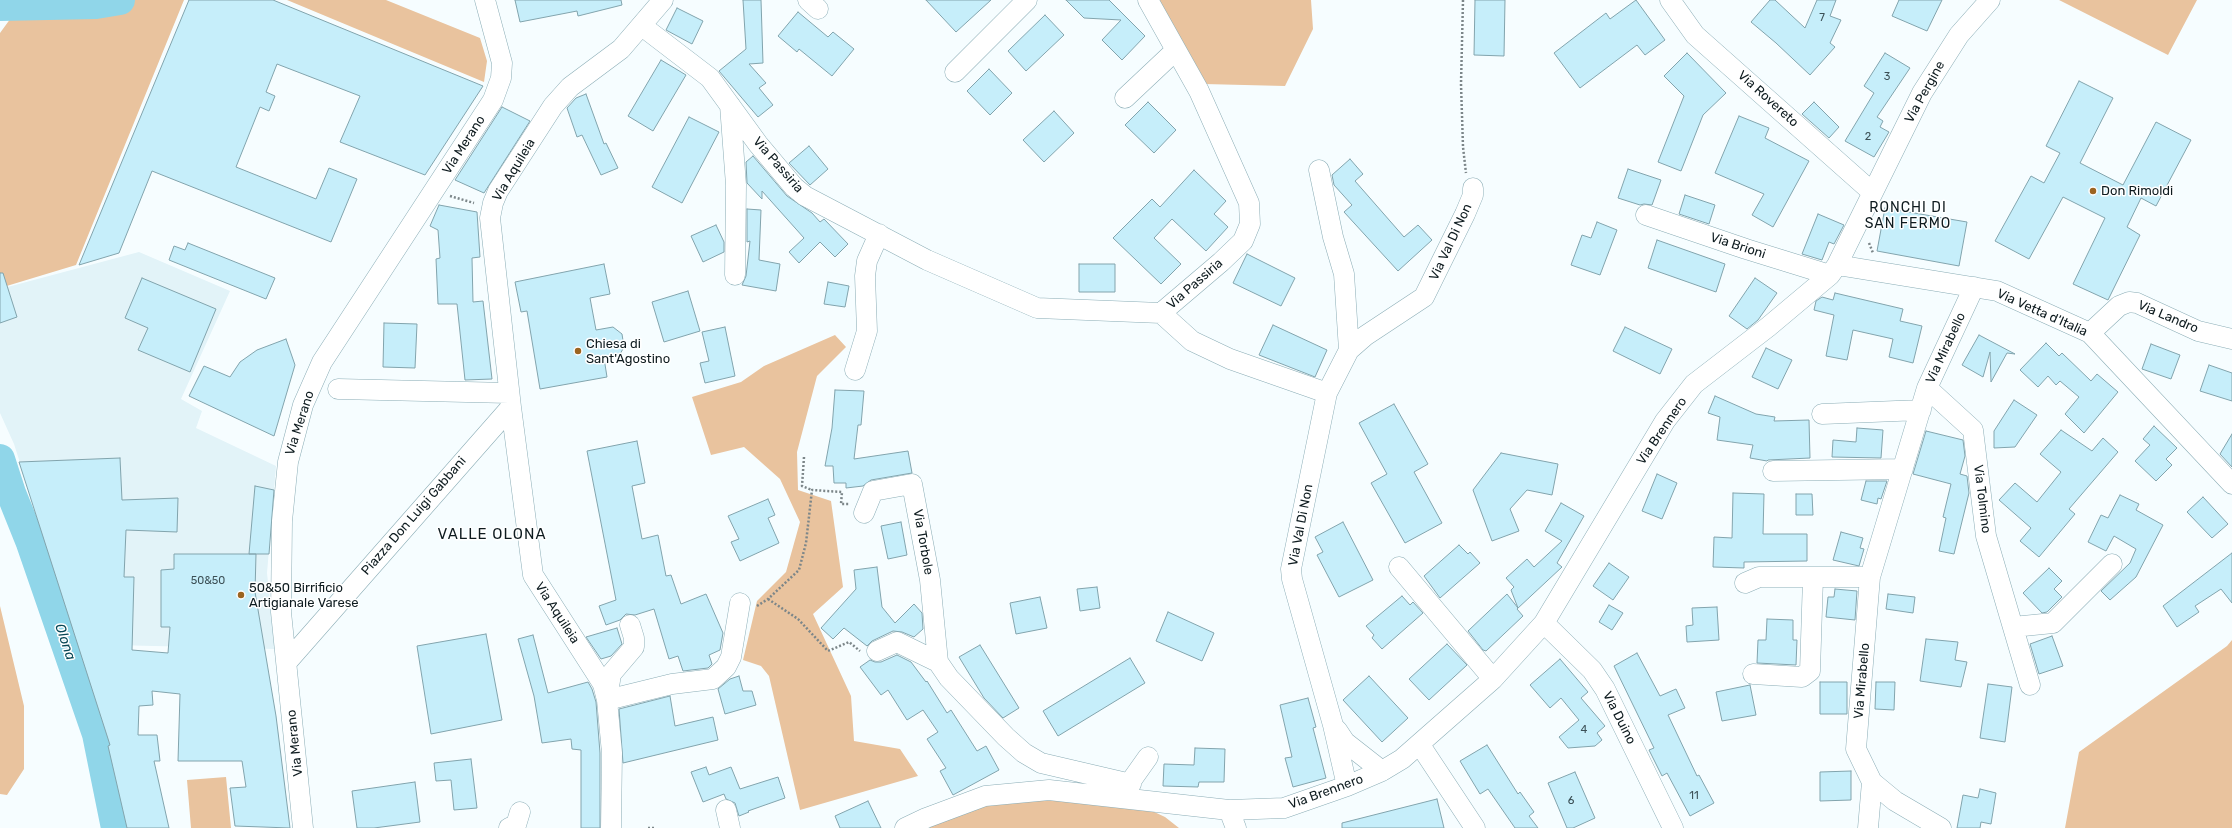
<!DOCTYPE html>
<html>
<head>
<meta charset="utf-8">
<style>
	body { margin:0 }
	canvas { display:block; background:#f6fdff }
</style>
</head>
<body>
<canvas width="2232" height="828"></canvas>
<script>
const ctx = document.querySelector('canvas').getContext('2d');
ctx.lineJoin = 'round';
function fill(path, color) { ctx.fillStyle = color; ctx.fill(path, 'evenodd'); }
const poly = rows => new Path2D(rows.map(r => 'M' + r).join(''));
function trace(path, color, width, dash) { ctx.strokeStyle = color; ctx.lineWidth = width; ctx.lineCap = dash ? 'butt' : 'round'; ctx.setLineDash(dash || []); ctx.stroke(path); }
function write(font, color, halo, rows, align = 'center') {
  ctx.font = font + ' Rubik,sans-serif'; ctx.lineWidth = 3; ctx.setLineDash([]); ctx.textBaseline = 'middle'; ctx.strokeStyle = halo; ctx.fillStyle = color; for (const [text, x, y, turn = 0] of rows) {
    ctx.save(); ctx.translate(x, y); ctx.rotate((+turn || 0) * Math.PI / 180); ctx.textAlign = isNaN(turn) ? turn : align; if (halo) ctx.strokeText(text, 0, 0); ctx.fillText(text, 0, 0); ctx.restore();
  }
}
fill(poly([
	[139,252,230,291,181,399,202,411,196,428,276,466,267,573,275,649,74,644,45,541,14,444,0,413,0,289]
]), '#e2f3f8');
fill(poly([
	[24,0,184,0,76,265,0,288,0,33],
	[287,0,386,0,480,38,487,61,484,82],
	[1159,0,1311,0,1313,29,1285,86,1204,84],
	[2059,0,2197,0,2168,55],
	[835,335,846,347,817,376,797,452,798,490,831,501,843,587,813,614,851,696,854,741,900,749,918,776,800,810,769,676,761,666,743,660,757,601,786,572,800,522,780,479,744,447,711,455,692,397,741,382,764,366],
	[0,606,24,706,24,769,7,795,0,794],
	[2232,640,2232,828,2065,828,2079,752,2227,646],
	[226,777,231,828,191,828,187,780],
	[1051,799,1150,810,1165,817,1179,828,921,828,985,806]
]), '#e9c39e');
trace(poly([
	[0,6,96,4,120,0],
	[0,459,11,493,31,543,97,734,116,828]
]), '#90d6e9', 30);
const building = poly([
	[189,0,273,0,483,86,425,175,340,142,360,96,277,64,266,92,275,96,269,111,260,107,236,167,316,199,329,168,357,179,331,242,152,171,119,253,79,265,189,0],
	[515,0,621,0,622,5,578,16,577,11,520,22,515,0],
	[743,0,761,0,763,63,749,64,766,83,759,88,773,105,758,117,719,71,746,49,743,0],
	[926,0,991,0,956,32,926,0],
	[1066,0,1109,0,1145,36,1122,60,1102,40,1121,20,1084,18,1066,0],
	[1475,0,1505,0,1504,56,1474,55,1475,0],
	[1636,0,1665,40,1645,55,1637,45,1580,88,1554,53,1606,13,1610,19,1636,0],
	[1770,0,1775,0,1805,28,1817,0,1836,0,1830,16,1841,20,1830,43,1835,47,1810,75,1776,43,1751,22,1770,0],
	[1899,0,1942,0,1927,31,1892,16,1899,0],
	[677,8,703,21,692,44,666,30,677,8],
	[798,12,828,37,833,32,854,49,832,76,799,49,797,52,778,36,798,12],
	[1045,15,1064,35,1026,71,1008,51,1045,15],
	[1687,53,1726,93,1703,115,1681,171,1658,162,1684,96,1664,76,1687,53],
	[1885,53,1910,68,1877,117,1883,121,1880,127,1889,132,1874,157,1845,141,1874,93,1864,86,1885,53],
	[661,60,686,75,653,131,628,116,661,60],
	[989,69,1012,93,990,115,967,91,989,69],
	[2079,81,2113,98,2080,163,2123,185,2156,122,2191,140,2156,206,2141,198,2127,227,2140,235,2108,300,2073,284,2105,218,2063,197,2029,259,1995,241,2031,176,2044,183,2060,153,2046,146,2079,81],
	[586,94,604,144,606,143,618,168,601,175,582,135,577,137,567,108,576,98,586,94],
	[1148,102,1176,130,1154,153,1125,125,1148,102],
	[1814,102,1839,127,1829,138,1802,114,1814,102],
	[502,107,530,121,484,193,455,180,502,107],
	[1054,111,1074,133,1044,162,1023,140,1054,111],
	[1739,116,1769,128,1765,138,1809,161,1773,227,1752,215,1764,194,1715,173,1739,116],
	[689,117,719,132,682,203,652,187,689,117],
	[809,146,828,169,810,185,789,163,809,146],
	[753,156,787,196,812,213,820,222,824,219,848,244,835,257,820,242,799,263,789,252,804,238,762,191,762,199,747,183,746,162,753,156],
	[1350,159,1363,174,1355,181,1404,237,1418,225,1432,240,1398,271,1344,212,1352,205,1334,185,1332,175,1350,159],
	[1628,169,1661,180,1652,205,1644,204,1640,205,1618,198,1628,169],
	[1194,170,1226,201,1214,214,1228,227,1206,251,1172,219,1154,238,1181,264,1161,284,1113,238,1152,199,1160,207,1194,170],
	[1685,195,1715,205,1709,224,1679,214,1685,195],
	[439,205,477,212,480,257,472,258,473,302,483,301,492,379,465,380,457,304,438,304,436,259,440,258,438,230,430,226,439,205],
	[1885,208,1967,222,1959,266,1877,251,1885,208],
	[747,209,761,210,759,260,780,264,776,291,742,285,746,276,750,241,747,242,747,209],
	[1818,214,1844,225,1834,244,1829,242,1822,260,1802,254,1818,214],
	[1597,222,1617,230,1600,275,1571,265,1582,235,1591,238,1597,222],
	[716,225,724,242,724,252,703,262,691,236,716,225],
	[1657,240,1725,264,1716,292,1648,268,1657,240],
	[188,243,275,278,266,299,169,260,174,246,185,250,188,243],
	[1247,254,1295,278,1281,306,1233,283,1247,254],
	[604,264,610,294,590,298,596,330,613,327,622,334,624,347,619,356,604,358,607,377,540,389,527,311,521,312,515,282,604,264],
	[1079,264,1115,264,1115,292,1079,292,1079,264],
	[0,273,3,273,17,317,0,323,0,273],
	[142,278,216,309,190,372,138,350,148,328,125,318,142,278],
	[1755,278,1777,293,1758,320,1747,329,1729,316,1755,278],
	[828,282,849,286,845,307,824,304,828,282],
	[688,291,700,331,664,342,652,302,688,291],
	[1835,293,1903,309,1900,321,1922,326,1913,363,1889,357,1893,339,1853,330,1847,360,1826,356,1834,315,1814,310,1816,301,1822,297,1833,300,1835,293],
	[384,323,417,324,415,368,383,367,384,323],
	[1273,325,1327,350,1315,377,1259,355,1273,325],
	[725,327,735,376,705,383,700,363,709,361,702,332,725,327],
	[1625,327,1672,349,1660,374,1613,351,1625,327],
	[1979,335,2015,354,2007,353,1991,382,1990,352,1983,377,1962,365,1979,335],
	[286,339,295,365,274,436,189,396,204,366,230,377,240,362,257,350,286,339],
	[2046,343,2059,356,2062,353,2091,381,2097,374,2118,392,2084,433,2065,414,2079,397,2060,381,2056,385,2048,376,2038,387,2020,370,2046,343],
	[2151,344,2180,355,2171,379,2142,369,2151,344],
	[1766,348,1792,360,1778,389,1752,377,1766,348],
	[2209,365,2232,373,2232,401,2200,391,2209,365],
	[835,390,864,391,861,425,858,425,854,459,908,451,912,473,871,480,863,486,846,488,846,483,834,483,833,466,825,466,832,428,835,390],
	[1715,396,1756,414,1775,417,1774,421,1809,420,1810,458,1768,460,1767,461,1750,458,1753,445,1717,440,1720,417,1708,413,1715,396],
	[2014,400,2037,415,2015,447,1994,448,1994,431,2014,400],
	[1394,404,1428,464,1414,472,1442,523,1405,543,1371,483,1387,474,1359,423,1394,404],
	[2154,426,2177,448,2166,459,2172,465,2156,481,2135,461,2150,445,2143,439,2154,426],
	[1857,428,1883,430,1881,458,1832,457,1833,440,1856,442,1857,428],
	[2061,430,2092,451,2103,438,2118,452,2069,509,2075,514,2039,557,2020,541,2031,528,1999,500,2015,483,2037,502,2061,472,2040,454,2061,430],
	[1926,431,1963,440,1965,456,1960,474,1967,476,1969,493,1954,554,1939,551,1946,518,1943,517,1951,484,1913,474,1926,431],
	[2232,434,2232,467,2220,454,2232,434],
	[637,441,645,483,632,486,642,539,658,535,666,576,671,575,681,604,706,594,723,633,720,650,709,655,712,664,708,668,683,671,678,656,669,659,654,609,635,615,626,614,620,620,606,625,599,606,616,600,587,451,637,441],
	[1501,453,1558,464,1552,495,1527,490,1510,509,1519,531,1492,541,1473,490,1501,453],
	[120,458,122,500,178,498,177,532,126,530,124,577,134,577,132,650,168,653,170,627,161,627,161,570,174,569,174,554,256,554,255,592,276,716,290,828,235,826,230,788,246,787,242,761,178,761,180,694,152,691,153,705,139,706,138,735,157,735,160,761,154,761,169,828,127,828,108,746,110,745,19,462,120,458],
	[1657,474,1677,483,1662,519,1642,511,1657,474],
	[1866,481,1887,481,1881,499,1878,498,1877,504,1861,500,1866,481],
	[255,486,274,490,269,554,249,554,255,486],
	[1733,493,1764,494,1763,534,1807,534,1807,561,1744,562,1744,568,1713,567,1714,537,1732,538,1733,493],
	[1796,494,1812,494,1813,515,1796,515,1796,494],
	[2120,495,2139,504,2136,510,2163,525,2136,577,2110,600,2101,591,2130,563,2136,549,2114,536,2106,551,2088,542,2101,515,2108,518,2120,495],
	[2203,497,2228,524,2212,538,2187,512,2203,497],
	[768,499,775,515,768,518,779,543,740,561,731,542,739,539,728,516,768,499],
	[1561,503,1584,516,1557,563,1562,567,1517,609,1523,616,1486,651,1483,650,1468,631,1507,594,1518,608,1511,590,1514,587,1506,578,1527,559,1534,567,1562,541,1545,531,1561,503],
	[901,522,907,555,888,559,881,526,901,522],
	[1343,522,1373,580,1339,597,1317,555,1323,552,1315,537,1343,522],
	[1841,532,1863,538,1860,548,1864,549,1859,566,1833,560,1841,532],
	[1459,545,1468,554,1470,552,1480,563,1440,598,1424,576,1459,545],
	[2232,553,2232,603,2221,589,2195,606,2199,612,2177,627,2163,606,2232,553],
	[1609,563,1629,577,1613,600,1593,586,1609,563],
	[877,567,882,607,895,623,914,604,922,613,923,629,914,637,902,632,893,631,872,641,867,646,844,628,833,639,821,628,856,589,854,570,877,567],
	[2049,568,2062,581,2054,589,2062,597,2047,612,2042,613,2023,593,2049,568],
	[1097,587,1100,608,1080,611,1077,589,1097,587],
	[1835,589,1857,591,1855,620,1826,617,1828,597,1834,597,1835,589],
	[1888,594,1915,597,1913,613,1886,609,1888,594],
	[1402,596,1410,605,1413,602,1423,613,1382,649,1372,638,1374,635,1366,626,1402,596],
	[1040,597,1047,628,1016,634,1010,603,1040,597],
	[1609,605,1623,613,1612,630,1599,622,1609,605],
	[1717,607,1719,640,1687,642,1686,626,1693,625,1692,608,1717,607],
	[1168,612,1214,633,1202,661,1156,641,1168,612],
	[1767,619,1793,620,1793,640,1797,640,1796,665,1757,663,1758,640,1766,640,1767,619],
	[617,628,622,644,611,656,601,659,586,637,617,628],
	[486,634,502,720,431,734,417,646,486,634],
	[533,635,548,693,588,682,592,689,596,702,600,753,600,828,581,828,581,750,572,749,571,739,542,743,534,696,518,639,533,635],
	[2052,636,2063,666,2039,674,2030,644,2052,636],
	[1926,639,1958,642,1955,660,1967,662,1961,687,1920,681,1926,639],
	[1447,644,1467,665,1429,700,1409,679,1447,644],
	[980,645,1019,708,1003,718,984,698,959,657,980,645],
	[1637,653,1660,696,1676,689,1685,708,1668,715,1697,776,1699,775,1714,803,1690,816,1667,773,1662,776,1649,750,1654,748,1614,666,1637,653],
	[897,655,911,662,926,682,927,681,947,713,951,710,977,751,986,746,999,770,953,795,940,771,946,768,927,739,938,732,923,710,907,720,888,690,881,695,860,667,870,660,875,662,881,662,897,655],
	[1130,658,1145,683,1058,736,1043,711,1130,658],
	[1560,659,1588,692,1581,698,1605,726,1597,733,1602,740,1595,746,1568,748,1559,737,1579,720,1561,698,1550,708,1530,685,1560,659],
	[739,676,743,691,752,691,756,705,725,714,718,689,730,679,739,676],
	[1369,676,1408,718,1382,742,1343,700,1369,676],
	[1820,682,1847,682,1847,714,1820,714,1820,682],
	[1876,682,1895,682,1894,710,1875,709,1876,682],
	[1988,684,2012,687,2005,742,1980,738,1988,684],
	[1750,685,1756,715,1722,721,1716,692,1750,685],
	[670,696,675,726,713,717,718,740,623,763,619,709,670,696],
	[1308,698,1316,727,1313,728,1326,778,1293,787,1285,758,1292,757,1280,705,1308,698],
	[1487,745,1518,794,1520,792,1534,812,1529,816,1538,828,1515,828,1488,789,1480,794,1460,761,1487,745],
	[1195,748,1225,749,1224,782,1199,782,1198,787,1163,786,1164,764,1194,765,1195,748],
	[471,759,477,808,454,810,451,780,436,781,434,763,471,759],
	[706,767,709,775,731,767,740,789,778,777,785,798,748,811,749,812,739,816,735,803,726,799,724,794,703,802,691,772,706,767],
	[1851,771,1851,800,1820,801,1820,772,1851,771],
	[1575,772,1595,818,1573,828,1567,828,1548,783,1575,772],
	[415,782,420,822,374,828,357,828,352,791,415,782],
	[1980,789,1996,793,1991,824,1981,822,1980,828,1957,828,1963,795,1978,798,1980,789],
	[1437,799,1444,828,1342,828,1342,823,1437,799],
	[868,801,881,828,840,828,835,816,868,801]
]);
fill(building, '#c6eefa');
trace(building, '#82a4ad', 1);
const minor = poly([
	[808,0,818,9],
	[1670,0,1695,35,1872,192],
	[642,26,710,78,758,144,794,187,805,196,927,260,1037,308,1161,313,1221,262,1243,241,1250,224,1249,203,1199,91,1148,0],
	[955,72,1027,0],
	[1125,98,1176,50],
	[730,105,736,185,735,275],
	[1319,170,1333,237,1344,274,1349,350],
	[1646,215,1746,249,1830,275],
	[1837,265,1997,291,2090,333,2232,484],
	[1161,313,1192,341,1230,359,1327,393],
	[2090,333,2119,306,2129,302,2137,303,2198,331,2232,339],
	[855,370,867,331,865,276,867,261,879,234],
	[1927,388,1973,430,1986,536,2030,685],
	[338,389,509,393],
	[1822,414,1921,410],
	[1773,471,1903,469],
	[864,513,873,491,912,484,930,580,938,662,949,678,1006,737,1024,753,1041,763,1131,784],
	[1399,567,1493,679],
	[1745,583,1759,577,1870,577],
	[1544,623,1592,670,1605,689,1673,828],
	[2013,627,2053,623,2112,564],
	[877,651,897,642,938,662],
	[287,662,511,407],
	[1753,674,1802,677,1810,671,1813,578],
	[607,700,672,684,713,679,726,667,731,657,740,603],
	[607,700,611,674,634,647,634,638,630,625],
	[1337,730,1345,742,1382,771],
	[1420,745,1475,828],
	[1872,782,1895,801,1941,828],
	[1347,786,1333,725,1292,579,1291,569,1327,393,1349,350,1365,336,1424,297,1465,214,1473,195,1473,188],
	[1128,795,1131,781,1148,757],
	[726,810,730,828],
	[1229,810,1236,828],
	[303,828,281,612,282,521,288,462,303,405,322,362,493,100,501,78,502,63,485,0],
	[509,828,516,825,520,812],
	[611,828,612,753,607,700,603,684,533,575,511,407,490,218,493,203,498,191,553,106,570,87,621,49,663,0],
	[905,828,926,818,985,796,1049,790,1229,810,1284,808,1347,786,1382,771,1402,759,1493,679,1544,623,1665,421,1694,384,1768,327,1830,275,1837,265,1922,93,1959,35,1990,0],
	[1868,828,1872,782,1856,749,1870,577,1927,388,1974,287]
]);
trace(minor, '#8badb6', 21);
trace(poly([
	[1463,0,1461,84,1463,147,1466,173],
	[450,196,474,203],
	[1869,243,1873,253],
	[804,457,802,486,812,490],
	[768,599,798,619,828,651,849,642,860,651],
	[757,606,768,599,799,570,806,543,812,490,842,492,841,504,850,504],
	[648,828,656,828]
]), '#7c8689', 2.5, [2, 2]);
trace(minor, '#fff', 20);
for (const [x, y, r, color] of [
	[2093,191,4,"#9c6420"],
	[578,351,4,"#9c6420"],
	[241,595,4,"#9c6420"]
]) { const dot = new Path2D(); dot.arc(x, y, r, 0, 2 * Math.PI); ctx.fillStyle = color; ctx.fill(dot); trace(dot, '#fff', 1.5); }
write('11px', '#3c5056', null, [
	["7",1822,18],
	["3",1887,77],
	["2",1868,137],
	["50&50",208,581],
	["4",1584,730],
	["11",1694,796],
	["6",1571,801]
]);
write('13px', '#0e1b1f', '#fff', [
	["Via Pergine",1925,92,-61],
	["Via Rovereto",1768,99,42],
	["Via Merano",464,145,-57],
	["Via Passiria",778,165,49],
	["Via Aquileia",514,170,-59],
	["Via Val Di Non",1451,242,-65],
	["Via Brioni",1738,246,18],
	["Via Passiria",1195,284,-41],
	["Via Vetta d'Italia",2042,313,24],
	["Via Landro",2168,317,23],
	["Via Mirabello",1946,348,-65],
	["Via Merano",300,423,-72],
	["Via Brennero",1662,431,-56],
	["Via Tolmino",1982,499,83],
	["Piazza Don Luigi Gabbani",414,516,-49],
	["Via Val Di Non",1301,525,-79],
	["Via Torbole",923,542,80],
	["Via Aquileia",557,613,57],
	["Via Mirabello",1862,681,-85],
	["Via Duino",1619,718,63],
	["Via Merano",295,743,-96],
	["Via Brennero",1326,792,-20]
]);
write('13px', '#0e1b1f', '#fff', [
	["Don Rimoldi",2101,191],
	["Chiesa di",586,344],
	["Sant'Agostino",586,359],
	["50&50 Birrificio",249,588],
	["Artigianale Varese",249,603]
], 'left');
ctx.letterSpacing = '1px';
write('14px', '#0e1b1f', '#fff', [
	["RONCHI DI",1908,208],
	["SAN FERMO",1908,224]
]);
ctx.letterSpacing = '0px';
write('italic 14px', '#084856', '#fff', [
	["Olona",65,642,71]
]);
ctx.letterSpacing = '1px';
write('15px', '#0e1b1f', '#fff', [
	["VALLE OLONA",492,535]
]);
ctx.letterSpacing = '0px';
</script>
</body>
</html>
